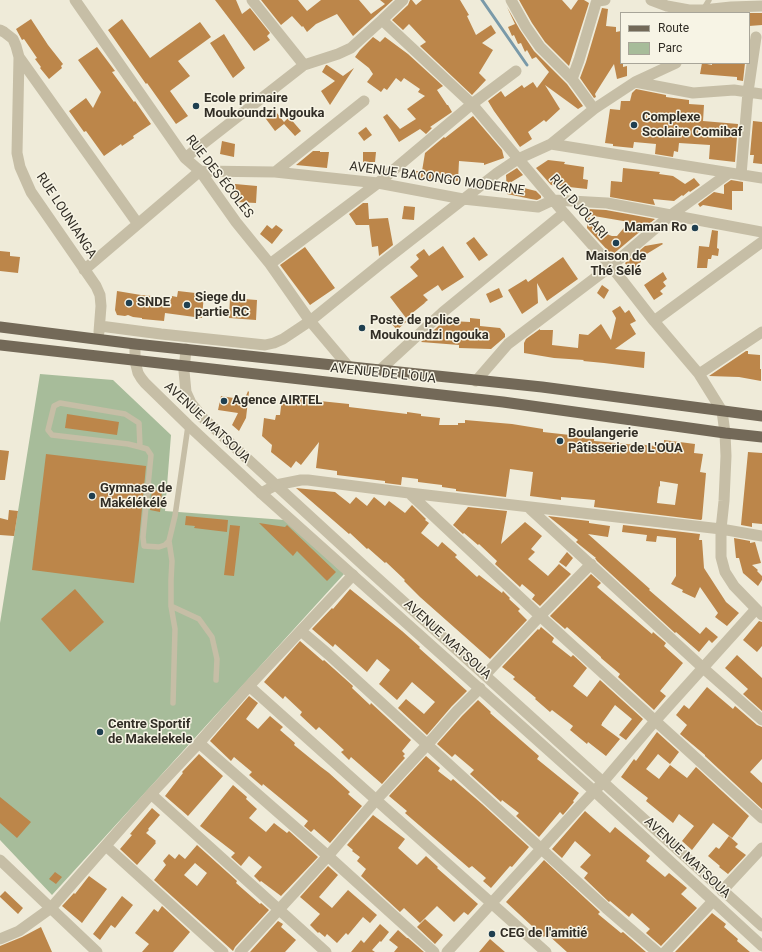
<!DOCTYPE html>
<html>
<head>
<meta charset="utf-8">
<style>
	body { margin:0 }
	#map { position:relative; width:762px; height:952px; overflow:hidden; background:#efebd9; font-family:Roboto,sans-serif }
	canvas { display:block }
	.legend { position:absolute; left:620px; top:12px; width:130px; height:52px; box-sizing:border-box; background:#f7f4e5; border:1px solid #a8a599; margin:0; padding:5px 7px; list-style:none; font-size:12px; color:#322e26 }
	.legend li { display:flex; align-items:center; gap:8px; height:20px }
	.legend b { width:20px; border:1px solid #a8a599 }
</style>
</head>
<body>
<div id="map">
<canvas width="762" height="952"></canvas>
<ul class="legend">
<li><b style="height:5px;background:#736958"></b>Route</li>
<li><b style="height:11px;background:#a7bc9a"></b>Parc</li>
</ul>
</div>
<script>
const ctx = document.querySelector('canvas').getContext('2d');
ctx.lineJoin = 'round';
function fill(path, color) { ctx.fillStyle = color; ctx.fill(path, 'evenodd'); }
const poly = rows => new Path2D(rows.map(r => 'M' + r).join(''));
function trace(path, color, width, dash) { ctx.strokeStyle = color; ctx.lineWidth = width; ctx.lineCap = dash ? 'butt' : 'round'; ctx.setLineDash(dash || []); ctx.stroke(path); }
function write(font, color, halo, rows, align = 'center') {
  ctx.font = font + ' Roboto,sans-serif'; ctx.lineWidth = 3; ctx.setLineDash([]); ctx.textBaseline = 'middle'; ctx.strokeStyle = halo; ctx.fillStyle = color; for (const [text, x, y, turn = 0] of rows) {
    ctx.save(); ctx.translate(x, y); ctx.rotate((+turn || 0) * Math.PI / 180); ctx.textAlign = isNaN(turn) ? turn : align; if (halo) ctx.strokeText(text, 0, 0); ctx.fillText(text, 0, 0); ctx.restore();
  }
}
fill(poly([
	[40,374,113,380,171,435,165,511,285,520,344,574,52,895,0,840,0,623]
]), '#a7bc9a');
trace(poly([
	[482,0,527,65]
]), '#7a9aa9', 3);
fill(poly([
	[215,0,236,0,242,14,250,8,270,33,267,36,270,40,254,51],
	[261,0,298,0,307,11,321,0,359,0,371,14,385,4,380,0,393,0,353,36,337,14,316,24,307,32,303,26,302,27,292,16,281,25],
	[410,0,412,0,416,5,422,0,460,0,469,15,467,16,476,35,491,25,496,33,482,43,493,50,479,73,486,80,472,95,420,46,426,42,409,24,403,30,392,20,408,5],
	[519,0,562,0,571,10,578,0,584,0,589,3,569,66,545,42,532,23],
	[507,7,520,30,534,51,567,84,583,106,578,109,545,85,560,109,546,122,544,120,528,132,532,139,520,147,494,111,488,101,501,91,505,97,522,85,524,88,533,82,537,88,549,72,536,57,532,59,527,50,525,52,521,43,518,44,514,35,512,36,508,27,515,24],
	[602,8,608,9,606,26,616,27,616,32,621,31,621,64,623,64,623,67,627,66,627,76,617,79,614,64,595,94,596,97,594,98,580,78,586,62],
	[749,13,762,13,762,25,749,26],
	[31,19,48,45,63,64,61,66,62,68,49,79,40,68,41,67,35,59,37,58,24,39,22,40,16,29],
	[122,19,150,58,200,22,211,37,178,61,190,76,170,91,188,116,176,124,147,83,146,84,108,30],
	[224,34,245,68,233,78,210,43],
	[373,37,380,42,385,37,408,54,443,86,437,90,447,105,448,105,452,112,430,127,432,128,426,134,420,129,399,142,383,117,387,114,400,129,416,119,407,109,425,96,418,92,420,89,404,78,401,82,396,78,387,90,384,88,381,92,367,82,373,74,369,68,355,57,360,50],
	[97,47,115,71,112,72,134,102,135,101,151,124,133,136,134,138,122,146,121,144,104,156,86,131,84,132,69,111,86,98,93,108,101,92,78,60],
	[702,63,712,65,712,63,745,63,743,81,737,80,737,77,700,74],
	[326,65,327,65,343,76,354,68,330,105,321,91,335,81,322,72],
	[636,89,666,95,666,97,689,100,689,104,704,105,703,121,738,124,735,162,709,159,710,145,679,143,678,152,674,151,673,157,655,154,656,144,634,142,633,148,613,146,613,144,605,143,610,109,620,110,621,101,630,101,632,93],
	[273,108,284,122,289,117,301,131,295,136,284,124,275,131,263,115],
	[473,116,502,150,504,158,484,165,484,163,459,161,458,181,436,180,436,179,416,180,416,171,422,171,425,153,444,137,445,138],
	[753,121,762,122,762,164,753,163,754,155,750,155],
	[366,127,372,135,364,141,358,133],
	[222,141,235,144,234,157,220,154],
	[313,151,320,151,320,152,329,152,327,168,296,165],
	[363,152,376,152,375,162,363,162],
	[548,160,565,162,564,164,584,167,583,179,588,180,587,189,551,185,536,168],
	[517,168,523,175,508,184,536,191,541,196,541,198,537,200,531,199,507,194,506,175],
	[623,168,660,172,659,174,673,176,685,184,694,178,700,185,690,192,689,191,683,196,682,195,674,201,653,199,655,205,610,197,611,181,622,182],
	[731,180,743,182,743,191,732,191,732,210,703,205,700,207,698,204,714,192,724,194,724,185],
	[235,184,257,186,256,203,236,202],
	[363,203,368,203,369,219,388,218,393,245,379,256,378,246,372,247,369,224,369,225,356,225,349,214],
	[404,206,415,207,414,220,402,219],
	[588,209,606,210,655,219,612,255,587,228,588,216,609,235,612,236,617,236,629,222,588,215],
	[267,225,272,229,276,225,283,230,272,244,260,234],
	[712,230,718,231,717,248,719,249,718,256,712,255,711,259,708,259,707,268,697,268,699,246,709,247],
	[474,237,488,255,479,261,466,243],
	[662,243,663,244,640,258,641,262,636,265,639,270,632,274,625,263,645,246],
	[443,246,464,277,442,291,438,285,423,295,428,300,424,303,426,302,406,318,390,297,418,276,410,267,419,259,416,255,424,249,429,256],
	[305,247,335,288,310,305,280,265],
	[0,251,10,252,10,256,20,257,18,273,0,271],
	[563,257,578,279,547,301,537,283,538,303,522,314,508,290,526,279,528,282],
	[663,272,667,279,663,282,666,286,660,291,663,294,654,300,644,285],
	[602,285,609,290,604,299,597,293],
	[499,288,503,297,490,303,486,294],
	[117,291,141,295,172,298,172,296,177,297,178,291,204,294,202,318,165,313,164,321,142,319,142,318,133,317,128,315,125,316,117,315,115,310],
	[230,298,257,300,256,320,229,318],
	[620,306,625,313,629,310,636,321,630,324,636,334,615,349,645,352,644,368,604,363,583,361,584,360,554,358,524,353,524,343,526,339,540,329,540,330,553,330,552,345,578,348,579,334,588,335,601,324,611,340,616,318,612,311],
	[400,315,406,322,397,330,390,322],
	[447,318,450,318,451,321,470,322,470,318,480,319,480,326,500,328,505,334,505,337,491,349,459,348,459,345,421,342],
	[746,351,748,351,748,354,760,355,760,369,761,369,761,381,739,377,709,376],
	[248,391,249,392,246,418,239,431,232,425,238,413,218,410,221,396,240,399,244,401],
	[288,396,310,399,310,400,349,404,349,407,407,414,407,412,421,414,421,416,440,418,439,425,458,425,458,423,465,423,465,420,512,424,543,429,543,432,570,435,570,437,594,439,594,441,637,445,637,444,664,447,664,440,695,444,694,453,703,454,700,472,706,473,702,519,701,520,594,507,595,500,561,497,561,500,530,496,533,472,510,469,506,497,456,491,456,489,442,487,442,485,418,482,418,479,402,477,401,485,385,483,385,481,337,475,337,471,316,468,319,442,301,465,296,461,291,468,271,452,272,445,262,436,264,418,275,420,276,415,280,415,282,398,288,399],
	[660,481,678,484,675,505,657,503,659,486,660,487],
	[67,414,119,422,117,435,65,428],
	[0,450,9,451,5,480,0,480],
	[748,452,762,453,762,524,752,523,752,527,741,525],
	[46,454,146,466,139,540,134,583,32,570],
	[296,488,335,492,350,504,356,497,367,506,374,497,385,506,389,501,405,513,412,505,426,519,425,520,429,523,421,533,438,547,442,542,457,555,455,557,477,577,479,575,502,593,503,591,510,598,509,599,520,609,518,611,527,620,490,659,420,597,404,581,405,580,386,562,385,563,368,548,367,549,350,533,349,534],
	[152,490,162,491,160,512,150,510],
	[468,507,507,511,501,544,525,522,542,536,531,549,535,552,528,559,548,576,559,564,571,574,540,606,532,599,535,595,522,584,520,587,495,564,497,561,479,544,478,545,464,533,463,534,453,525],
	[9,510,18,511,14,536,0,535,0,518,8,520],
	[186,516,228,520,227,532,194,528,195,526,185,525],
	[548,516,589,521,589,523,610,526,608,537,588,534,650,589,649,590,700,634,706,627,718,637,712,643,709,640,699,652,676,632,675,633,597,561,595,558,596,558,576,542,578,540],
	[259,523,285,527,287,525,336,572,327,581,297,551,293,556],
	[230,525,240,526,234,576,224,575],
	[623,525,700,534,699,540,702,540,704,568,726,602,739,613,727,626,715,617,718,613,700,587,695,598,682,592,683,590,671,584,676,576,676,538,657,536,656,542,646,541,647,535,622,532],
	[734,538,750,541,750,543,755,542,761,563,752,565,758,570,757,571,762,576,762,580,758,586,743,573,739,558,736,558],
	[567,552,573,558,566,567,559,562],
	[591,574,601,583,597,587,652,634,653,632,666,643,664,646,683,663,660,691,666,696,654,710,618,677,620,674,601,658,601,657,567,627,565,629,550,616],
	[75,589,104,622,70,652,41,619],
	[350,589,402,631,420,647,419,648,467,691,452,706,427,735,398,708,406,699,424,714,435,702,412,682,397,700,379,684,390,670,377,659,367,672,335,644,333,647,312,629,332,608,333,609],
	[759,621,762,622,762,646,757,652,743,640],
	[541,627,554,638,552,642,571,657,573,655,587,668,573,686,587,697,600,680,643,719,626,740,619,735,632,719,615,705,602,723,602,724,601,725,620,739,606,756,588,742,587,744,570,730,573,726,552,710,550,712,535,699,536,698,513,679,515,677,502,667,538,629,539,630],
	[300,641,323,661,324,660,353,686,352,688,370,705,371,703,411,740,402,751,405,754,403,756,405,758,382,784,351,757,349,760,341,752,344,750,319,727,316,730,300,715,302,712,285,696,283,699,264,682],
	[737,655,762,678,762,711,743,694,748,689,725,668],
	[707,687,733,709,735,706,757,725,762,727,762,759,750,772,762,783,762,809,705,756,705,755,680,734,687,725,676,715,684,705,689,709],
	[249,696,258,703,246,719,258,729,270,716,283,727,280,730,295,743,294,745,321,767,329,773,350,792,348,794,362,806,330,843,314,829,311,832,304,826,308,821,263,784,262,786,249,775,252,772,234,757,231,761,210,741],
	[478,700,491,712,490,713,539,756,537,759,579,793,573,801,574,802,563,815,560,812,539,837,516,816,519,813,502,800,501,802,470,774,474,770,455,754,452,757,437,744,462,716],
	[657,732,679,752,670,764,658,754,646,769,659,779,670,765,687,778,696,767,749,816,732,838,713,823,692,850,682,841,694,826,679,814,673,823,646,801,648,798,621,777,634,759,636,761],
	[199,754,223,776,188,816,165,796,183,773,182,772],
	[426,756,440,768,438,771,451,781,453,779,482,804,529,847,512,867,510,866,491,888,483,881,486,878,472,866,469,868,405,813,407,811,389,796],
	[233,785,247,797,246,799,257,809,249,818,266,832,274,823,287,833,289,831,318,857,281,896,261,881,260,882,254,876,262,867,249,856,241,866,231,857,235,853,200,826],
	[0,797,31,822,17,838,0,823],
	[152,808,160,815,148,829,149,830,146,833,156,841,155,842,156,843,137,865,120,849,132,835,130,834],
	[585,811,610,833,615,827,650,856,646,861,665,877,669,873,687,888,681,894,697,908,661,946,646,933,650,929,632,913,629,917,610,901,609,902,584,878,588,873,580,867,591,855,575,841,562,858,552,849],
	[373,815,405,839,398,848,417,865,426,856,438,867,437,868,478,904,468,915,464,912,454,922,437,906,420,923,404,908,400,912,361,876,366,869,357,861,360,857,352,851,353,850,347,845],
	[729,836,738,844,735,847,746,855,728,874,719,867,720,866,708,856,716,847,719,849],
	[197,845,237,881,236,883,260,904,261,903,269,910,235,947,233,951,154,880,166,865,163,861,169,854,175,859,179,854,185,859],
	[195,863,207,873,197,886,184,875],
	[544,860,600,912,598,914,621,933,623,932,646,952,567,952,547,934,544,937,506,902],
	[328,866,338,875,319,897,332,908,348,890,377,915,370,923,363,917,348,935,346,933,337,943,327,934,325,937,319,932,318,933,310,925,320,914,300,897],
	[55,872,62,877,56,884,49,879],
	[89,876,107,889,82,923,62,906,74,893,75,894],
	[5,891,23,908,18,914,0,897,0,896],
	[122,896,133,905,115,928,111,925,100,940,93,934],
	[162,906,190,932,173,952,142,952,149,944,135,933,154,909,158,912],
	[712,913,726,924,724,927,738,939,737,941,750,952,675,952],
	[425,919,443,935,435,944,417,927],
	[278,921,283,924,281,927,296,940,285,952,250,952],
	[380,924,389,932,381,942,380,941,372,950,375,952,351,952,361,940,364,943],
	[41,927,52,952,0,952,0,946,22,937],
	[398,930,407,938,408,938,424,952,394,952,398,947,389,940],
	[490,939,505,952,479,952]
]), '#bc864a');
trace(poly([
	[703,10,709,0],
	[140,447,139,423,125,414,60,403,54,406,48,430,52,435,128,444,140,447,147,449,151,455,143,537,144,546,159,547,165,545,169,541,175,516,188,426],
	[169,541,172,561,171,580,171,606,175,629,173,703],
	[171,606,199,619,212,637,217,659,216,680]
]), '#c6bea6', 5.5);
trace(poly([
	[75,0,185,158,200,171,236,222,270,264,310,321,348,366],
	[252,0,304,65],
	[511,0,526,27,540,47,572,79],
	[651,0,667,6,689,10,703,10,731,7,762,6],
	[382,20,472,104,564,213,611,266,654,321,699,374,722,411,725,433,726,456,724,501,721,529,721,557,725,572,734,586,762,615],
	[0,30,4,32,13,39,16,46,19,57,138,224],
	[19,57,17,153,20,167,31,192,96,286,100,295,101,306,99,332],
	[635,82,693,93,734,90,762,94],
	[594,109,572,79,579,60,596,3,598,1,605,0],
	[551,144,762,178],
	[185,158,304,65,338,54,351,48,382,20,403,0],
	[275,172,364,101],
	[741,175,748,92,756,37],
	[270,264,378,183,472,104,516,71],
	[84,270,200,171,275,172,378,183,463,199,538,207,553,200,607,203,762,232],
	[654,321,762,242],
	[100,326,161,334,265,345,274,343,283,339,310,321,383,262,497,173,518,159,551,144,594,109,635,82,676,63],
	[380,370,443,312,564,213],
	[699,374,762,332],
	[476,381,508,344,611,266,671,215,729,173],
	[261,493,276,485,301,480,308,480,409,493,721,529,762,536],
	[409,493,540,616,762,818],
	[528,507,702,667,762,720],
	[301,631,328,654,606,908,657,952],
	[485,675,540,616,591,564],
	[249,686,546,952],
	[199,743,328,856,434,952],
	[151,794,326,952],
	[106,846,223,952],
	[0,860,97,952],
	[722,891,762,848],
	[0,939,19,931,51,908,151,794,199,743,249,686,353,575],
	[240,952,328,856,376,800,427,745,457,711,480,688],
	[447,952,582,804,603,782,655,721,756,609],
	[665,952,713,901]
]), '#c6bea6', 11);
trace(poly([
	[135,344,135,361,138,373,141,378,145,383,188,425,261,493,594,791,762,946],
	[186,349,184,371,186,392,191,403,203,418,363,565,762,926]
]), '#c6bea6', 11);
trace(poly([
	[0,327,135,344,380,370,542,387,762,416],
	[0,345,503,402,725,433,762,437]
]), '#736958', 11);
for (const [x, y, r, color] of [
	[196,106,4,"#1f3f50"],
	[634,125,4,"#1f3f50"],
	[695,228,4,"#1f3f50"],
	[616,243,4,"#1f3f50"],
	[129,303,4,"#1f3f50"],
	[187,305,4,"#1f3f50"],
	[362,328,4,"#1f3f50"],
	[224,401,4,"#1f3f50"],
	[560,441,4,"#1f3f50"],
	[92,496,4,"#1f3f50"],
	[100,732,4,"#1f3f50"],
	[492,934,4,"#1f3f50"]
]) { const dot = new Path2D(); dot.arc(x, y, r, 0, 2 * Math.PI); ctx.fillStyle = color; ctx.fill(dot); trace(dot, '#f7f4e5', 1.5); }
write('bold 13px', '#322e26', '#f7f4e5', [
	["Ecole primaire",204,99],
	["Moukoundzi Ngouka",204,114],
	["Complexe",642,118],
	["Scolaire Comibaf",642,133],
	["Maman Ro",687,228,"right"],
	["Maison de",616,257,"center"],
	["Thé Sélé",616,272,"center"],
	["Siege du",195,298],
	["partie RC",195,313],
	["SNDE",137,303],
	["Poste de police",370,321],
	["Moukoundzi ngouka",370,336],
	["Agence AIRTEL",232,401],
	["Boulangerie",568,434],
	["Pâtisserie de L'OUA",568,449],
	["Gymnase de",100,489],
	["Makélékélé",100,504],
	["Centre Sportif",108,725],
	["de Makelekele",108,740],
	["CEG de l'amitié",500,934]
], 'left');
write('13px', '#322e26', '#f7f4e5', [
	["RUE DES ÉCOLES",219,177,52],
	["AVENUE BACONGO MODERNE",437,179,8],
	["RUE DJOUARI",578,207,49],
	["RUE LOUNIANGA",66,216,57],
	["AVENUE DE L'OUA",383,374,6],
	["AVENUE MATSOUA",207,423,43],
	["AVENUE MATSOUA",447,640,42],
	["AVENUE MATSOUA",687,858,43]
]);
</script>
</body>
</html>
